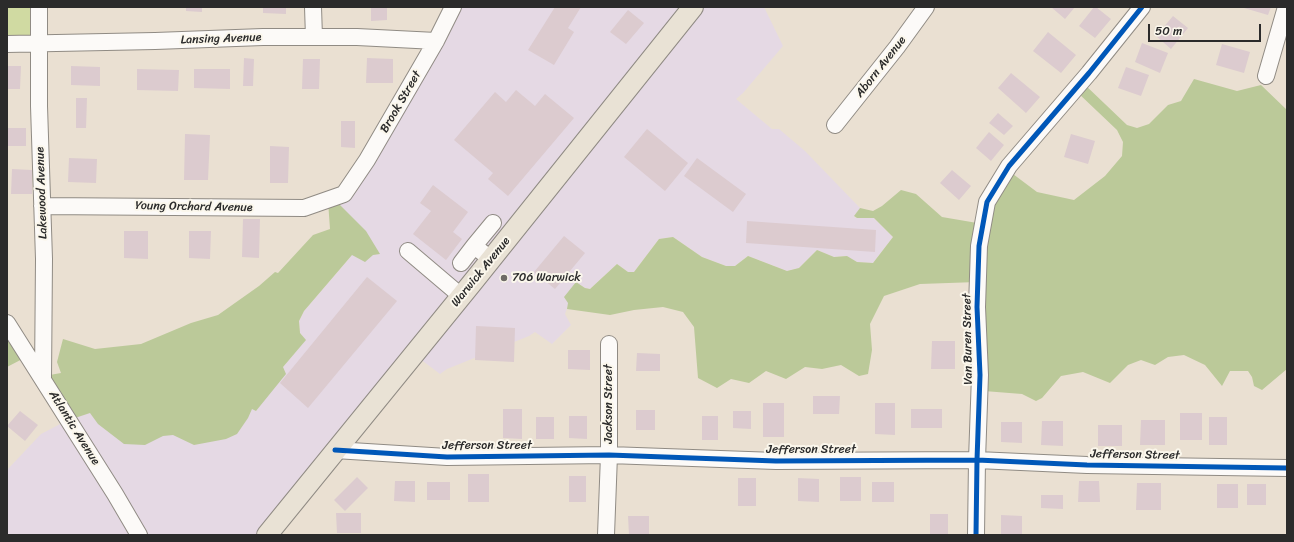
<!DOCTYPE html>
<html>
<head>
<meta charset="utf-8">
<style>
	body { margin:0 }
	#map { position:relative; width:1294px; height:542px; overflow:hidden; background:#eae0d2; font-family:Sriracha,sans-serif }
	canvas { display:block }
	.frame { position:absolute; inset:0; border:8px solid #2b2b2b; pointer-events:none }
	.scale { position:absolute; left:1148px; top:24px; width:113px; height:18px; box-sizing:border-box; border:2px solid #2b2b2b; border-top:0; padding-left:5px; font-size:12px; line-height:14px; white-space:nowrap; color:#2b2b2b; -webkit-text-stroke:3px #fbf7ec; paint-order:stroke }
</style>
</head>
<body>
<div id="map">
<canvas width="1294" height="542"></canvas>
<div class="frame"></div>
<div class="scale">50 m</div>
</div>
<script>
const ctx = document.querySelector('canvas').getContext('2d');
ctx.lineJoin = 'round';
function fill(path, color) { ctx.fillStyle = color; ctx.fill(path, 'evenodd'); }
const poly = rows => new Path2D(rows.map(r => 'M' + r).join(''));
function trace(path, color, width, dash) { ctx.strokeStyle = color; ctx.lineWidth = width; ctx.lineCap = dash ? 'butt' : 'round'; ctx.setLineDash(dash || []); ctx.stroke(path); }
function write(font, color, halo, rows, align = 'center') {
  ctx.font = font + ' Sriracha,sans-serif'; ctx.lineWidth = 4; ctx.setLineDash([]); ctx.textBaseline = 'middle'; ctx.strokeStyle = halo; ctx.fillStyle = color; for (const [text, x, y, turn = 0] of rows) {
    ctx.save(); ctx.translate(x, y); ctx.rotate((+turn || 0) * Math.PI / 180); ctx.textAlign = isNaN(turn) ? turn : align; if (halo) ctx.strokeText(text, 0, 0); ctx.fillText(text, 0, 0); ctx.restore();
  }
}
fill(poly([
	[453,7,764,7,783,46,743,93,736,99,772,129,779,129,805,151,860,208,854,217,857,218,874,218,893,237,873,263,857,262,846,256,834,257,817,250,799,268,787,271,748,256,735,266,726,266,702,257,673,237,659,239,634,272,628,272,617,264,590,289,585,288,576,282,565,314,571,325,552,344,535,332,529,336,447,369,440,374,415,355,267,535,7,535,7,470,41,434,70,419,100,408,230,392,256,411,283,367,305,340,300,333,299,321,304,311,352,255,336,201]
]), '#e5d9e4');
fill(poly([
	[7,7,40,7,40,43,7,41]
]), '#d0daa2');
fill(poly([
	[1194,79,1237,91,1261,85,1287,110,1287,369,1262,390,1254,386,1252,377,1248,371,1230,371,1222,386,1205,365,1184,355,1168,357,1155,365,1141,360,1128,365,1110,383,1083,372,1061,376,1042,398,1036,401,1022,394,984,391,977,282,920,284,884,296,870,324,872,350,868,374,859,376,841,365,822,369,805,367,786,379,766,371,749,383,731,379,717,388,698,378,694,327,683,312,663,307,634,310,610,315,567,309,568,303,564,297,576,282,585,288,590,289,617,264,628,272,634,272,659,239,673,237,702,257,726,266,735,266,748,256,787,271,799,268,817,250,834,257,847,256,857,262,873,263,893,237,874,218,857,218,854,216,860,208,873,211,882,206,901,190,916,194,942,217,983,224,1009,171,1037,192,1074,200,1105,176,1122,156,1123,142,1117,130,1077,92,1083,83,1127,125,1137,128,1149,124,1168,105,1181,101],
	[328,201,336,201,366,231,380,254,373,255,365,262,352,255,304,311,299,321,300,333,306,340,283,367,286,374,256,411,252,409,248,418,237,434,226,439,194,445,173,435,163,436,145,445,124,444,98,424,90,413,75,418,44,376,61,373,57,362,63,339,95,349,141,344,191,323,218,315,259,286,275,272,278,273,313,235,330,229],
	[7,324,30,355,7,367]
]), '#bbc999');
fill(poly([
	[186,7,202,7,202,12,186,11],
	[263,7,286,7,286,14,263,13],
	[371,7,387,7,387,20,371,21],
	[555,7,581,7,568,28,574,32,554,65,528,50],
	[1051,7,1075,7,1065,19],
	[1094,7,1096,7,1111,19,1095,38,1079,26],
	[1244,7,1271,7,1268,15,1244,8],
	[628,10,644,23,626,44,610,32],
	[1173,16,1188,28,1171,49,1156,36],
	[1048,32,1076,55,1061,73,1033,51],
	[1142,43,1168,53,1160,73,1135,62],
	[1222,44,1250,52,1244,73,1216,65],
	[244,58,254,59,253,86,243,86],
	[367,58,393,59,393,83,366,83],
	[303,59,320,59,319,89,302,89],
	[7,66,21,66,20,89,7,89],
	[71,66,100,67,100,86,71,85],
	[1126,67,1149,75,1141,96,1118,88],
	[137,69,179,70,178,91,137,90],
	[194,69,230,69,230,89,194,88],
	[1011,73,1040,97,1026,113,998,88],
	[516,90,535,106,545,94,574,118,508,196,488,179,493,173,454,140,495,92,506,102],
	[76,98,87,98,86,128,76,128],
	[998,113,1013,126,1004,135,989,123],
	[341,121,355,121,355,148,341,147],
	[7,128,26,128,26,146,7,146],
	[647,129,688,163,665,191,624,157],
	[989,132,1004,145,991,161,976,148],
	[185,134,210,135,208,180,184,180],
	[1071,134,1095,141,1088,164,1064,157],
	[270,146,289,147,288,183,270,183],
	[69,158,97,159,96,183,68,182],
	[697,158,746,194,733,212,684,176],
	[12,169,32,170,32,194,11,194],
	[952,170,971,186,959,200,940,183],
	[433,185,468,212,453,232,462,239,446,260,413,234,431,211,420,203],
	[243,219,260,219,259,258,242,257],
	[747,221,876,230,875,252,746,243],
	[124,231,148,231,148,259,124,258],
	[189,231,211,231,210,259,189,258],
	[564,236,585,253,555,289,534,272],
	[367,277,397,301,308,408,280,383],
	[476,326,515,328,514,362,475,360],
	[932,341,955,341,955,369,931,369],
	[568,350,590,350,590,370,568,369],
	[637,353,660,354,660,371,636,371],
	[813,396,840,396,839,414,813,414],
	[763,403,784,403,784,437,763,437],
	[875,403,895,403,895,435,875,434],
	[503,409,522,409,522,439,503,438],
	[911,409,942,409,942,428,911,428],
	[636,410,655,410,655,430,636,430],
	[20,411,38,425,25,441,7,426],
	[733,411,751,411,751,429,733,428],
	[1180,413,1202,413,1202,440,1180,440],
	[569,416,587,416,587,439,569,438],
	[702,416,718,416,718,440,702,440],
	[536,417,554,417,554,439,536,439],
	[1209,417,1227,417,1227,445,1209,445],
	[1141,420,1165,420,1165,445,1140,445],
	[1042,421,1063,421,1063,446,1041,445],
	[1001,422,1022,422,1022,443,1001,442],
	[1098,425,1122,425,1122,446,1098,446],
	[468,474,489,474,489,502,468,502],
	[569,476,586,476,586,502,569,502],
	[357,477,368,488,345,511,334,500],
	[840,477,861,477,861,501,840,501],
	[738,478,756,478,756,506,738,506],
	[798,478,819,479,819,502,798,501],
	[395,481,415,481,415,502,394,501],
	[1079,481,1099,481,1100,502,1078,502],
	[427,482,450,482,450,500,427,500],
	[872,482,894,482,894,502,872,502],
	[1137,483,1161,483,1161,510,1136,510],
	[1217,484,1238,484,1238,508,1217,508],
	[1247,484,1266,484,1266,505,1247,505],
	[1041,495,1063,495,1063,509,1041,508],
	[336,513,361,513,361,533,337,533],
	[930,514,948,514,948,534,930,534],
	[1001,515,1022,516,1022,535,1001,535],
	[628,516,649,516,649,535,629,535]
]), '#dccbcf');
const minor = poly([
	[39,7,39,106,44,259,43,379],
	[313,7,314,37],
	[7,44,155,41,263,37,357,37,436,41],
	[1266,76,1286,7],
	[835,125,897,47,926,7],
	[42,206,304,208,344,194,367,160,436,41,453,7],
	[474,246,493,223],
	[408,251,461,296],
	[461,263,474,246,491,259],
	[7,323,115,494,139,535],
	[335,450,447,457,609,455,776,461,977,460,1087,465,1287,468],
	[606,535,609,455,609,344],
	[976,535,977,460,980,375,977,307,979,246,987,202,1009,166,1089,73,1142,7]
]);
const major = poly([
	[267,535,472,283,693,7]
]);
trace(minor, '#908b84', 18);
trace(major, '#908b84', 22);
trace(minor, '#fcfaf8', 16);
trace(major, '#e9e2d5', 20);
trace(poly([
	[335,450,447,457,609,455,776,461,977,460,1087,465,1287,468],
	[976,535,977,460,980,375,977,307,979,246,987,202,1009,166,1089,73,1142,7]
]), '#0057b8', 5);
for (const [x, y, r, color] of [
	[504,278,4,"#6e6a65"]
]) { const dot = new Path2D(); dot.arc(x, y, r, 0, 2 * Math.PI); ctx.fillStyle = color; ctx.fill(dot); trace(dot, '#fbf7ec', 1.5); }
write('12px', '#2b2b2b', '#fbf7ec', [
	["Lansing Avenue",221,39,-2],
	["Aborn Avenue",881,67,-52],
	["Brook Street",401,102,-60],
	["Lakewood Avenue",42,193,-92],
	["Young Orchard Avenue",194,207,1],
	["Warwick Avenue",481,272,-51],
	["Van Buren Street",968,339,-91],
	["Jackson Street",609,404,-90],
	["Atlantic Avenue",74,428,58],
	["Jefferson Street",487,446],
	["Jefferson Street",811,450],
	["Jefferson Street",1135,455,1]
]);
write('12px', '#2b2b2b', '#fbf7ec', [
	["706 Warwick",512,278]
], 'left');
</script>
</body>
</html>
